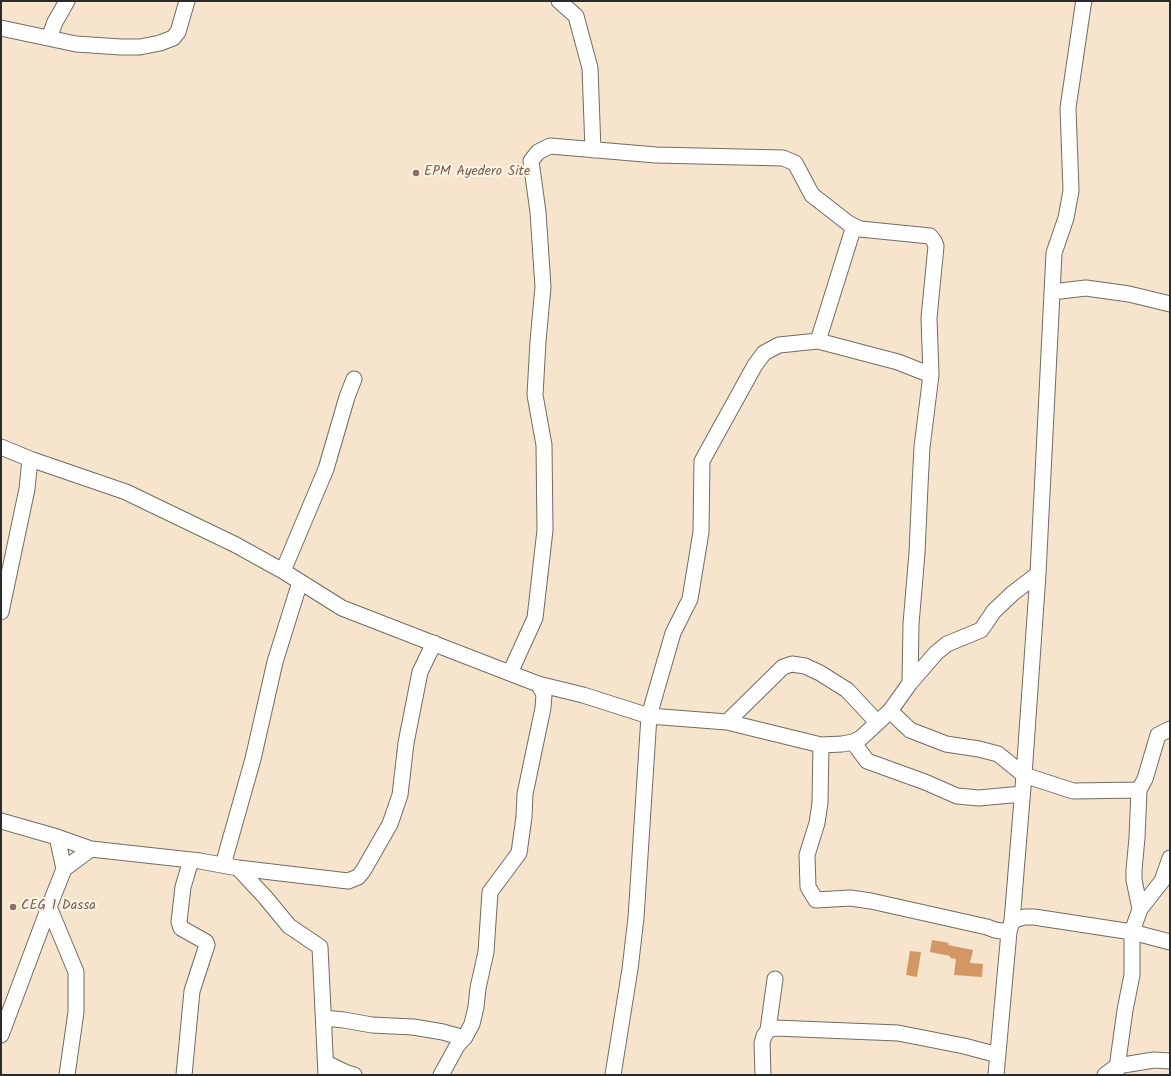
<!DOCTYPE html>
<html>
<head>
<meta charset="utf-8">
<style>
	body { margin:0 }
	#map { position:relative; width:1171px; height:1076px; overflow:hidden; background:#f6e5cc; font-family:Kalam,sans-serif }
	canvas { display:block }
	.frame { position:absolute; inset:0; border:2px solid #2b2b2b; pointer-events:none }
</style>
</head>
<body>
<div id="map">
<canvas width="1171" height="1076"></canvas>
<div class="frame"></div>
</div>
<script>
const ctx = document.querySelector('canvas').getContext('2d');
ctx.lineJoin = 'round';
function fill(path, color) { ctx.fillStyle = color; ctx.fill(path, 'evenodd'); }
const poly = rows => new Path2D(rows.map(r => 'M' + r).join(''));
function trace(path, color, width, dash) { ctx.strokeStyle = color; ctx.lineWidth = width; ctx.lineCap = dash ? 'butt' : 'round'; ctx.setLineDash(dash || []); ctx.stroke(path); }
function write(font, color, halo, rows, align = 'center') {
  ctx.font = font + ' Kalam,sans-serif'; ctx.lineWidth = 4; ctx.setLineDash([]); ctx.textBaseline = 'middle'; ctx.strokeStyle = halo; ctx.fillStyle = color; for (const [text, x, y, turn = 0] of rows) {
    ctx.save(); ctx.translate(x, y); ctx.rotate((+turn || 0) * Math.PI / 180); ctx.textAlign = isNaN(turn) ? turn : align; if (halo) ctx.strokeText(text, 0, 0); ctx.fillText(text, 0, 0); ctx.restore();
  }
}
fill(poly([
	[932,940,949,943,948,945,973,950,970,963,983,964,982,977,954,975,956,959,950,958,950,956,930,952],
	[910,951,921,952,917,977,906,975]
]), '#d29764');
const street = poly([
	[559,1,576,16,590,68,593,150],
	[1,28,76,44,121,47,140,47,160,43,173,38,178,32,187,1],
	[49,38,55,22,67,1],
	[1052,292,1086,288,1129,294,1170,304],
	[818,341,854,226],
	[1,447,30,459,126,492,236,545,283,571,342,608,538,684,583,695,649,716,727,722,821,745,842,744,853,742,861,738,890,711,910,683,936,653,947,644,981,630,994,611,1013,593,1038,574],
	[283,571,326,469,347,397,354,379],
	[1,612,27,489,30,459],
	[510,673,535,618,545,530,544,445,535,395,538,341,543,287,538,212,531,161,538,152,550,146,656,155,783,158,795,163,812,195,848,223,860,229,930,236,934,241,936,246,929,318,931,375,922,447,920,486,917,553,911,624,910,683],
	[890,711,910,730,946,744,979,749,998,754,1024,775,1038,574,1054,253,1066,218,1071,191,1068,108,1083,6,1084,1],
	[727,722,783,667,792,664,805,666,820,673,847,690,877,722],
	[853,742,867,761,925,782,957,796,979,798,1022,794],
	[821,745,820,803,817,823,807,855,808,887,816,900,850,898,871,901,987,927,995,930,1009,932],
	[1,821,57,837,91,849,200,861,238,868,348,881,358,877,363,871,390,824,400,795,406,743,420,672,434,643],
	[57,837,64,869],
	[223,865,253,759,275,662,300,582],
	[238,868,265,897,289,926,320,947,326,1075],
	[49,907,76,972,76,1012,67,1075],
	[1140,909,1134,880,1134,870,1137,838,1139,790,1145,779,1158,735,1170,729],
	[1012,921,1024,917,1034,917,1132,932,1170,942],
	[324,1018,344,1020,372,1025,413,1027,443,1032,464,1038,465,1037,472,1024,476,1007,478,988,486,952,490,892,519,853,524,817,525,794,543,708,544,694,538,684],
	[768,1030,775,979],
	[1,1035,49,907,64,869,91,849],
	[326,1063,347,1073,354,1075],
	[184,1075,192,991,207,945,206,942,181,928,179,922,183,887,191,860],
	[441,1075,457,1046,464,1038],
	[613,1075,630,969,636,918,649,716,673,633,690,599,701,532,702,461,755,365,764,353,779,345,818,341,898,362,931,375],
	[763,1075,762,1043,764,1036,768,1030,775,1028,898,1033,964,1046,998,1055],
	[996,1075,1009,932,1012,921,1024,775,1073,791,1139,790],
	[1105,1075,1117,1066,1154,1060,1170,1061],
	[1116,1075,1125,1010,1132,975,1132,932,1140,909,1162,881,1170,858]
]);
trace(street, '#726c63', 17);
trace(street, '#fff', 15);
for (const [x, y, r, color] of [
	[416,173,4,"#8d6e63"],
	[13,907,4,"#8d6e63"]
]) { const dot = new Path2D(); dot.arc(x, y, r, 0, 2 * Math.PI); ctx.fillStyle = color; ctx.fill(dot); trace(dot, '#fcf5e5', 1.5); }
write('14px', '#785e54', '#fcf5e5', [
	["EPM Ayedero Site",424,173],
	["CEG 1 Dassa",21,907]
], 'left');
</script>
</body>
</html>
